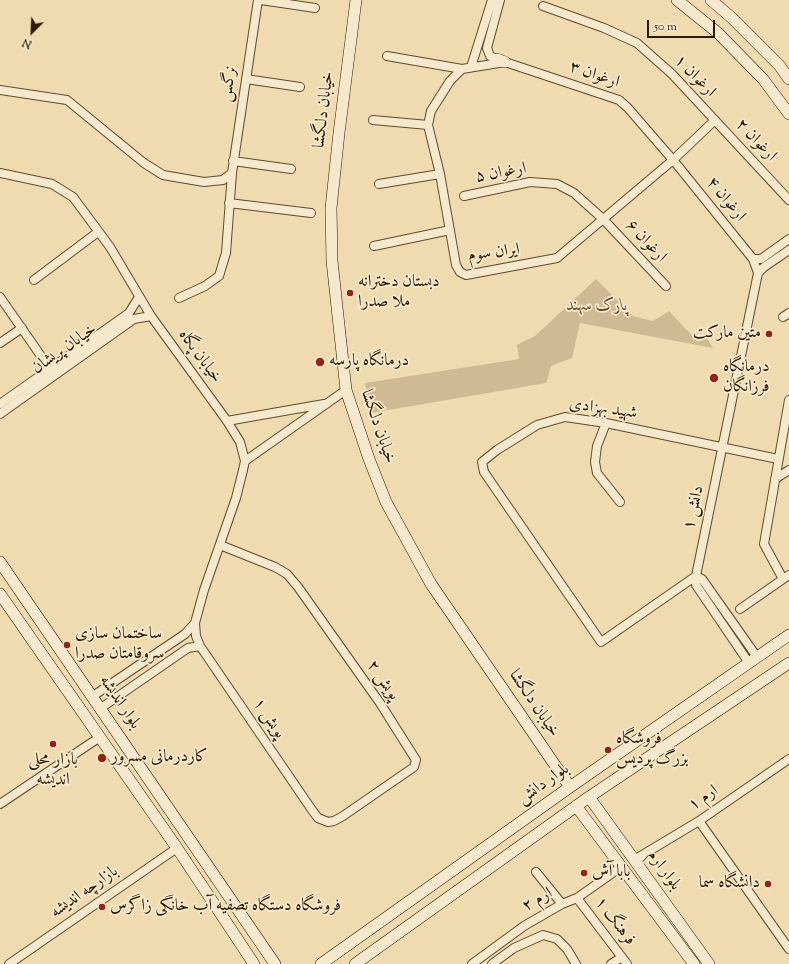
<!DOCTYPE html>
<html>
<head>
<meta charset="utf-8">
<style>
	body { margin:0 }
	#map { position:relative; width:789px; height:964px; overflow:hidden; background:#f0dbb1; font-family:"Sorts Mill Goudy",serif }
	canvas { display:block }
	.north { position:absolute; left:12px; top:12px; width:40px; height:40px; -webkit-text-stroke:3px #f5e8cc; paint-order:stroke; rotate:204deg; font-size:11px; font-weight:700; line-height:16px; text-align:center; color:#2c1900 }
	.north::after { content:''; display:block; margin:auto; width:14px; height:18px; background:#2c1900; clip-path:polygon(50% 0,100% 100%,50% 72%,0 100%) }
	.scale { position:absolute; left:647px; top:20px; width:68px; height:18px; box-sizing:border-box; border:2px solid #2c1900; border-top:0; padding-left:5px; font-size:12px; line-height:14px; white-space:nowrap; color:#2c1900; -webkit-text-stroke:3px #f5e8cc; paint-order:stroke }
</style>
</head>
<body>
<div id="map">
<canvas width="789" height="964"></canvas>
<div class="north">N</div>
<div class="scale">50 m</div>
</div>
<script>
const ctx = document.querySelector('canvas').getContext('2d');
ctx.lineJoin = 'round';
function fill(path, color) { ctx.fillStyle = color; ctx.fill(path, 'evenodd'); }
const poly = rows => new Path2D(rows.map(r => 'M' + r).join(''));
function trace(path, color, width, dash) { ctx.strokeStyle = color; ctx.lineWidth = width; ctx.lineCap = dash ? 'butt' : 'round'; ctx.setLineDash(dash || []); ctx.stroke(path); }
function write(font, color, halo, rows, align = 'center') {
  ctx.font = font + ' "Sorts Mill Goudy",Amiri,serif'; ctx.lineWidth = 3.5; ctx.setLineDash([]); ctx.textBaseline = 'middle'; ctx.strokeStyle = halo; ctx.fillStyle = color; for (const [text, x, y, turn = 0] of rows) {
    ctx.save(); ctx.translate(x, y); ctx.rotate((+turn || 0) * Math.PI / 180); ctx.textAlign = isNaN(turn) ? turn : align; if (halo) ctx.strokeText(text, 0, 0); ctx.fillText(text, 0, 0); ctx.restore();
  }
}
fill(poly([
	[596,279,633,316,653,321,669,311,698,342,706,337,713,348,580,323,572,358,551,366,546,383,371,413,365,383,519,359,517,345,535,336]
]), '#cfba93');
const street = poly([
	[261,0,315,8],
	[543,6,604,28,637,43,672,74,789,200],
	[387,56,462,69],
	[497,59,490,56,487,48,500,0],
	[471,67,492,0],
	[246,79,300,87],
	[0,90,67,100,144,163,163,175,204,182,223,180,232,173],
	[373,120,428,125],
	[715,120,673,160,557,258,466,275,460,272,456,265,440,174,428,125,431,111,450,81,462,69,505,62,619,100,628,108,673,160,678,166,753,259],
	[233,161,291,169],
	[0,173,52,184,73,197,110,247,151,316,227,421,240,442,245,461,243,470,236,498,204,590,195,623,196,636,200,646,312,810,318,818,328,822,334,821,343,816,414,767,416,760,380,703,298,587,287,574,275,567,220,545],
	[379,184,440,174],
	[464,196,530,182,557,184,574,193,603,219,666,286],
	[229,203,311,213],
	[374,246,450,230],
	[758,273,753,259,761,259,789,239],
	[34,280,98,232],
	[0,297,50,369],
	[179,298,205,286,219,276,226,253,232,173,258,0],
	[783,317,789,313],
	[0,343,22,328],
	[0,404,129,313,139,297],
	[0,414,134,319,151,316],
	[227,421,324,404],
	[606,423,597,446,595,462,597,473,620,502],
	[245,461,346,390],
	[775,479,789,470],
	[696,576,601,642,484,472,482,462,497,450,537,425,565,417,606,423,778,459],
	[696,576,702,579,757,657],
	[783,579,764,544,789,400],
	[740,609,789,575],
	[749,663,696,585,696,576,758,273,764,267,789,250],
	[93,696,185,634,195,623],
	[101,708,188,648,200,646],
	[0,804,100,737],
	[699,821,789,949],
	[634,860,699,821,789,759],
	[536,872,562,904],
	[577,898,627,964],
	[9,964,177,848],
	[472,964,524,926,562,904,577,898,621,867],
	[492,964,514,948,543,935,557,939,567,949,576,964],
	[611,964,622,957]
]);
const secondary = poly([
	[356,0,339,133,331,208,332,261,346,390,369,459,386,502,431,584,570,787],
	[677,0,718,33,763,79,789,114],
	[711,0,732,18,779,65,789,79],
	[497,59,505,62],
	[0,562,275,964],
	[0,594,177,848,254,964],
	[589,797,709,964],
	[576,806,694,964],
	[321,964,570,787,789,635],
	[355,964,589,797,789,663]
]);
trace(street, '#5d4a2c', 10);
trace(secondary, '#2c1900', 12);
trace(street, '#f5e8cc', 8);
trace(secondary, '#f5e8cc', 11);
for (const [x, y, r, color] of [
	[350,293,4,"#8f2418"],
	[769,334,4,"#8f2418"],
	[320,362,5,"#8f2418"],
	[714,378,5,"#8f2418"],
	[67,645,4,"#8f2418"],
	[53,744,4,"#8f2418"],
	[608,750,4,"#8f2418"],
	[102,758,5,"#8f2418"],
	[584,873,4,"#8f2418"],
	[768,884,4,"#8f2418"],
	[102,907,4,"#8f2418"]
]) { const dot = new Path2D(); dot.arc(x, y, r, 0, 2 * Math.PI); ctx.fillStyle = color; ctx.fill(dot); trace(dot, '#f5e8cc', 1.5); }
write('17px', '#2c1900', '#f5e8cc', [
	["ارغوان ۳",594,76,19],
	["ارغوان ۱",694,77,46],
	["نرگس",230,84,-81],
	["خیابان دلگشا",325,110,-83],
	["ارغوان ۲",755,141,47],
	["ارغوان ۵",501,174,-10],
	["ارغوان ۴",725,200,51],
	["ارغوان ۶",645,242,47],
	["ایران سوم",494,254,-7],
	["خیابان پریشان",65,350,-35],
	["خیابان پگاه",199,357,54],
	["شهید بهزادی",603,410,8],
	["خیابان دلگشا",377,427,71],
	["دانش ۱",695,508,-77],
	["پویش ۲",382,681,55],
	["بلوار اندیشه",119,703,56],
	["خیابان دلگشا",533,704,56],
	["پویش ۱",268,719,56],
	["بلوار دانش",544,785,-35],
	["ارم ۱",704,799,-34],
	["بلوار ارم",663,871,54],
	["بازارچه اندیشه",85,893,-35],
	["ارم ۲",538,901,-29],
	["فرهنگ ۱",614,922,53]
]);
write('17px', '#2c1900', '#f5e8cc', [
	["دبستان دخترانه",358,283],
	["ملا صدرا",358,303],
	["متین مارکت",761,334,"right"],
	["درمانگاه پارسه",329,362],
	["درمانگاه",723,368],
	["فرزانگان",723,388],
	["ساختمان سازی",75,635],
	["سروقامتان صدرا",75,655],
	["فروشگاه",616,740],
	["بزرگ پردیس",616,760],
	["کاردرمانی مسرور",111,758],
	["بازار محلی",53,761,"center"],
	["اندیشه",53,781,"center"],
	["بابا آش",592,873],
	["دانشگاه سما",760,884,"right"],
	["فروشگاه دستگاه تصفیه آب خانگی زاگرس",110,907]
], 'left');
write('italic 17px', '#5d492c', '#f5e8cc', [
	["پارک سهند",597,307]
]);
</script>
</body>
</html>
